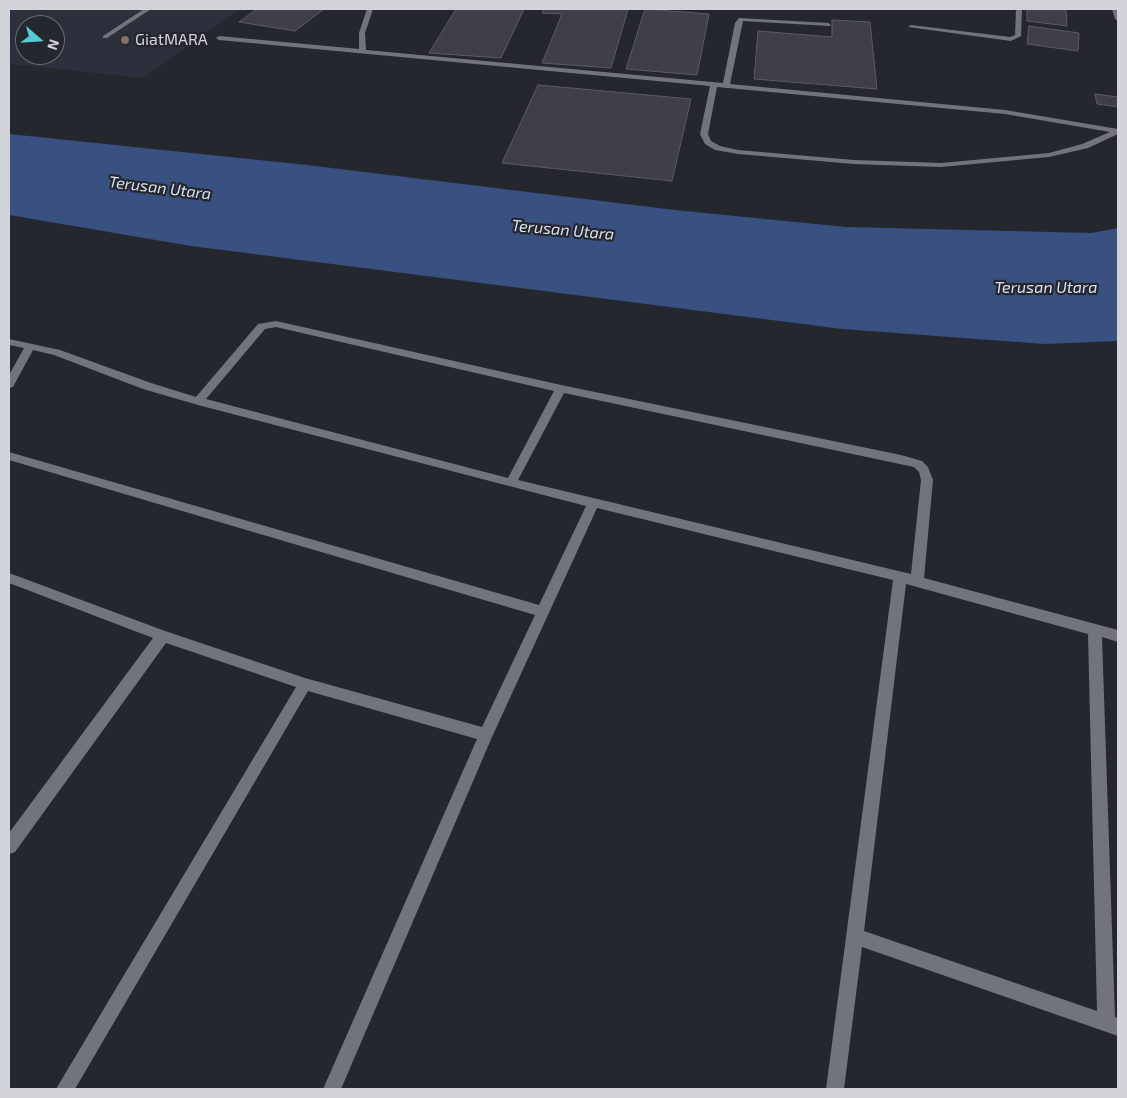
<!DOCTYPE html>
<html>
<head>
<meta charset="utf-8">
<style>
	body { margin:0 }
	#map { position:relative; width:1127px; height:1098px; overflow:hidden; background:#25272e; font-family:"Exo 2",sans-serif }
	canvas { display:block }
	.frame { position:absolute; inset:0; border:10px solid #d3d4d9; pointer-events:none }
	.north { position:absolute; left:15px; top:15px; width:50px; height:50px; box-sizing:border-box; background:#25272e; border:1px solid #6b6c72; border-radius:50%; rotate:109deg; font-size:14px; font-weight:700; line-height:20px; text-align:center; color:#d3d4d9 }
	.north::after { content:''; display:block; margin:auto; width:18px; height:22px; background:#52ccd1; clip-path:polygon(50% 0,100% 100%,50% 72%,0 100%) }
</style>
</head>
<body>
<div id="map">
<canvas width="1127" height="1098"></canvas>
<div class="frame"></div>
<div class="north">N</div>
</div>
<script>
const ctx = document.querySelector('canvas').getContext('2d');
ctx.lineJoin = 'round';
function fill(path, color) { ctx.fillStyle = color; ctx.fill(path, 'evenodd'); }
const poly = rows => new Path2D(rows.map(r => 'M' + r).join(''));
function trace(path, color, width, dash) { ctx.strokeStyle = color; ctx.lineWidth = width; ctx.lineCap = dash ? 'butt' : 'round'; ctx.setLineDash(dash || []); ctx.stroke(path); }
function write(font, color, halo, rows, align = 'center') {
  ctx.font = font + ' "Exo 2",sans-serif'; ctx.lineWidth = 4.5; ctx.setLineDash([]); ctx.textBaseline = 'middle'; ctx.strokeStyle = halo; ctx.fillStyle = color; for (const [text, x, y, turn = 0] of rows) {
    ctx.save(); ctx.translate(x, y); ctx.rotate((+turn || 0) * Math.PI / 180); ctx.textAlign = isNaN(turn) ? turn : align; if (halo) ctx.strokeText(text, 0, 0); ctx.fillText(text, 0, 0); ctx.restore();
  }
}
fill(poly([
	[9,9,240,9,143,78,9,64],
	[25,25,55,25,55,55,25,55]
]), '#2c2f3c');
fill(poly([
	[9,134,307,165,675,210,846,227,1092,233,1118,228,1118,341,1045,344,842,329,191,246,9,215]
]), '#395181');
const building = poly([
	[257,9,324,9,295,31,239,22,257,9],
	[456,9,524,9,501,58,429,53,456,9],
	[544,9,628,9,611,68,542,63,562,14,542,13,544,9],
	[645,9,709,14,697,75,626,69,645,9],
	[1027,9,1066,9,1067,26,1027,21,1027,9],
	[832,20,870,22,877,89,754,79,758,31,832,37,832,20],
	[1029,26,1079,33,1078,51,1027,44,1029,26],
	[538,85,691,99,672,181,502,163,538,85],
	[1095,94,1118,97,1118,107,1097,104,1095,94]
]);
fill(building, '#403f47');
trace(building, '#5c5b64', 1);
fill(poly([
	[144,9,151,9,107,38,103,38,103,36,144,9],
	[367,9,373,9,365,33,366,50,723,83,735,23,739,18,828,23,831,25,830,26,743,21,730,84,1005,110,1118,129,1118,134,1088,148,1049,157,941,167,854,164,738,154,715,150,705,144,700,134,710,86,219,40,216,38,219,36,359,49,359,33,367,9],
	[717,87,1005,114,1110,132,1082,144,1049,153,941,163,854,160,738,150,720,146,711,141,708,134,717,87],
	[1016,9,1022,9,1021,36,1011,41,908,27,911,25,1010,37,1015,35,1016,9],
	[1112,9,1118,9,1118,21,1115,19,1112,9],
	[276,321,561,385,901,455,922,461,928,467,933,480,924,578,1118,630,1118,642,1102,637,1115,1017,1118,1018,1118,1036,862,947,844,1089,826,1089,893,580,597,508,492,737,341,1089,323,1089,477,739,308,691,75,1089,56,1089,296,687,166,643,15,852,9,854,9,833,153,638,9,583,9,573,165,631,305,678,482,727,535,615,9,460,9,452,539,605,586,506,198,405,143,389,54,355,33,350,13,387,9,388,9,375,24,348,9,345,9,339,60,350,151,383,196,397,258,324,276,321],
	[276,327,554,391,508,478,206,399,265,329,276,327],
	[564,393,914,467,919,472,921,480,911,574,518,480,564,393],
	[906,584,1088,634,1097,1011,864,931,906,584]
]), '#72747d');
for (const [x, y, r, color] of [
	[125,40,5,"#8d6e63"]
]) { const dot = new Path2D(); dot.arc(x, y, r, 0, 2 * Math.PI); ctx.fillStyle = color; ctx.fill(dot); trace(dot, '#25272e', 2); }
write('16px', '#d3d4d9', '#25272e', [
	["GiatMARA",135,40]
], 'left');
write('italic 16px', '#d9e1f1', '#25272e', [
	["Terusan Utara",160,188,7],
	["Terusan Utara",563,230,5],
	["Terusan Utara",1046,288]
]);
</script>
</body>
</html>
